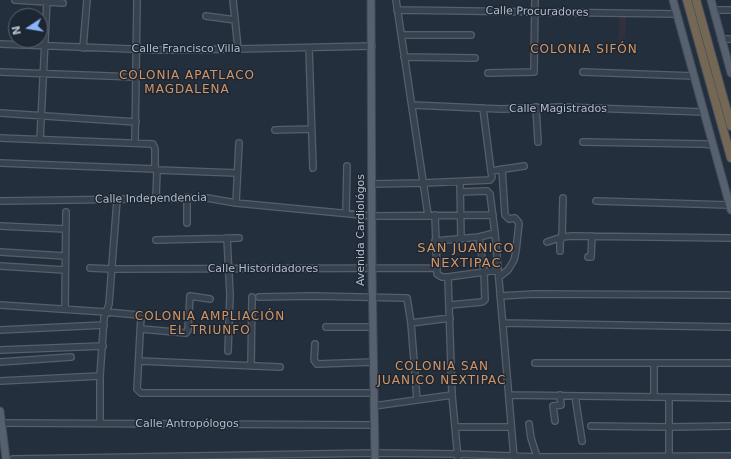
<!DOCTYPE html>
<html>
<head>
<meta charset="utf-8">
<style>
	body { margin:0 }
	#map { position:relative; width:731px; height:459px; overflow:hidden; background:#242f3e; font-family:"DejaVu Sans",sans-serif }
	canvas { display:block }
	.north { position:absolute; left:8px; top:8px; width:40px; height:40px; box-sizing:border-box; background:#1d2633; border:1px solid #59626f; border-radius:50%; rotate:258deg; font-size:11px; font-weight:700; line-height:16px; text-align:center; color:#b4bcc9 }
	.north::after { content:''; display:block; margin:auto; width:14px; height:18px; background:#8ab4f8; clip-path:polygon(50% 0,100% 100%,50% 72%,0 100%) }
</style>
</head>
<body>
<div id="map">
<canvas width="731" height="459"></canvas>
<div class="north">N</div>
</div>
<script>
const ctx = document.querySelector('canvas').getContext('2d');
ctx.lineJoin = 'round';
function fill(path, color) { ctx.fillStyle = color; ctx.fill(path, 'evenodd'); }
const poly = rows => new Path2D(rows.map(r => 'M' + r).join(''));
function trace(path, color, width, dash) { ctx.strokeStyle = color; ctx.lineWidth = width; ctx.lineCap = dash ? 'butt' : 'round'; ctx.setLineDash(dash || []); ctx.stroke(path); }
function write(font, color, halo, rows, align = 'center') {
  ctx.font = font + ' "DejaVu Sans",sans-serif'; ctx.lineWidth = 3; ctx.setLineDash([]); ctx.textBaseline = 'middle'; ctx.strokeStyle = halo; ctx.fillStyle = color; for (const [text, x, y, turn = 0] of rows) {
    ctx.save(); ctx.translate(x, y); ctx.rotate((+turn || 0) * Math.PI / 180); ctx.textAlign = isNaN(turn) ? turn : align; if (halo) ctx.strokeText(text, 0, 0); ctx.fillText(text, 0, 0); ctx.restore();
  }
}
fill(poly([
	[619,16,626,16,625,42,619,42]
]), '#32303f');
const minor = poly([
	[15,0,63,3],
	[233,0,238,49],
	[396,0,428,215],
	[397,10,677,14],
	[714,10,731,10],
	[206,16,235,20],
	[401,35,471,35],
	[721,39,731,39],
	[0,44,158,50,238,49,372,46],
	[83,48,87,0],
	[309,48,313,168],
	[404,57,475,58],
	[0,72,136,77],
	[583,72,694,76],
	[488,73,534,72,535,0],
	[412,105,501,109,562,107,704,112],
	[536,107,538,142],
	[0,113,136,122],
	[275,130,311,129],
	[0,138,153,144,155,149,155,169],
	[40,140,47,0],
	[583,142,704,144,713,145],
	[135,143,137,0],
	[0,163,155,169,157,170,237,173],
	[491,171,524,166],
	[460,182,461,239],
	[372,184,424,183,490,180,492,177,491,171,483,108],
	[460,192,487,191,490,194,495,233,514,458],
	[187,197,187,223],
	[156,198,157,170],
	[0,201,207,198,236,203,372,216,493,215],
	[596,201,729,205],
	[236,203,239,143],
	[346,213,347,166],
	[435,215,437,274,442,277,448,277,498,270],
	[0,226,66,229],
	[227,238,230,295,228,351],
	[156,240,239,238],
	[435,241,479,237,495,233],
	[547,242,562,237,572,236,731,238],
	[560,251,560,242,562,237,563,198],
	[0,252,65,256],
	[588,257,591,257,592,236],
	[0,266,65,270],
	[90,268,112,269,436,268],
	[448,277,452,395,458,459],
	[499,277,508,270,514,260,516,251,519,223,515,218,509,219,505,215,502,169],
	[500,296,534,294,731,295],
	[259,297,312,296,407,298,411,323,417,400],
	[0,305,106,312,138,315,141,316,137,389,141,393,374,393],
	[450,305,482,302,485,300,484,272,479,237],
	[65,309,66,212],
	[411,323,450,318],
	[503,323,731,327],
	[326,327,373,327],
	[141,329,186,333,188,330,190,296,210,299],
	[0,330,104,325],
	[315,344,314,360,317,364,374,362],
	[0,350,103,346],
	[139,361,280,367],
	[0,362,71,357],
	[535,363,731,363],
	[654,363,654,397],
	[251,366,252,297],
	[0,381,100,376],
	[509,395,731,398],
	[575,396,582,441],
	[669,398,669,456],
	[374,406,452,395],
	[555,421,553,406,561,405,560,395],
	[0,423,375,425],
	[100,424,100,376,104,318,109,304,117,200],
	[529,424,531,438,537,457],
	[591,426,669,427,731,426],
	[455,427,511,427],
	[13,459,375,453,458,454,537,457,731,456]
]);
const major = poly([
	[371,0,372,268,375,459],
	[673,0,731,210],
	[711,0,731,73],
	[0,411,6,459]
]);
const highway = poly([
	[687,0,731,158],
	[696,0,731,126]
]);
trace(minor, '#565f6c', 8);
trace(major, '#414a57', 9);
trace(highway, '#434c59', 10);
trace(minor, '#38414e', 5.5);
trace(major, '#56606e', 7);
trace(highway, '#746855', 8);
write('11px', '#b4bcc9', '#1d2633', [
	["Calle Procuradores",537,12,1],
	["Calle Francisco Villa",186,49],
	["Calle Magistrados",558,109],
	["Calle Independencia",151,199,-1],
	["Avenida Cardiológos",361,230,-90],
	["Calle Historidadores",263,269],
	["Calle Antropólogos",187,424]
]);
ctx.letterSpacing = '1px';
write('12px', '#d59563', '#1d2633', [
	["COLONIA SIFÓN",584,50],
	["COLONIA APATLACO",187,76],
	["MAGDALENA",187,90],
	["COLONIA AMPLIACIÓN",210,317],
	["EL TRIUNFO",210,331],
	["COLONIA SAN",442,367],
	["JUANICO NEXTIPAC",442,381]
]);
ctx.letterSpacing = '0px';
ctx.letterSpacing = '1px';
write('13px', '#d59563', '#1d2633', [
	["SAN JUANICO",466,249],
	["NEXTIPAC",466,264]
]);
ctx.letterSpacing = '0px';
</script>
</body>
</html>
